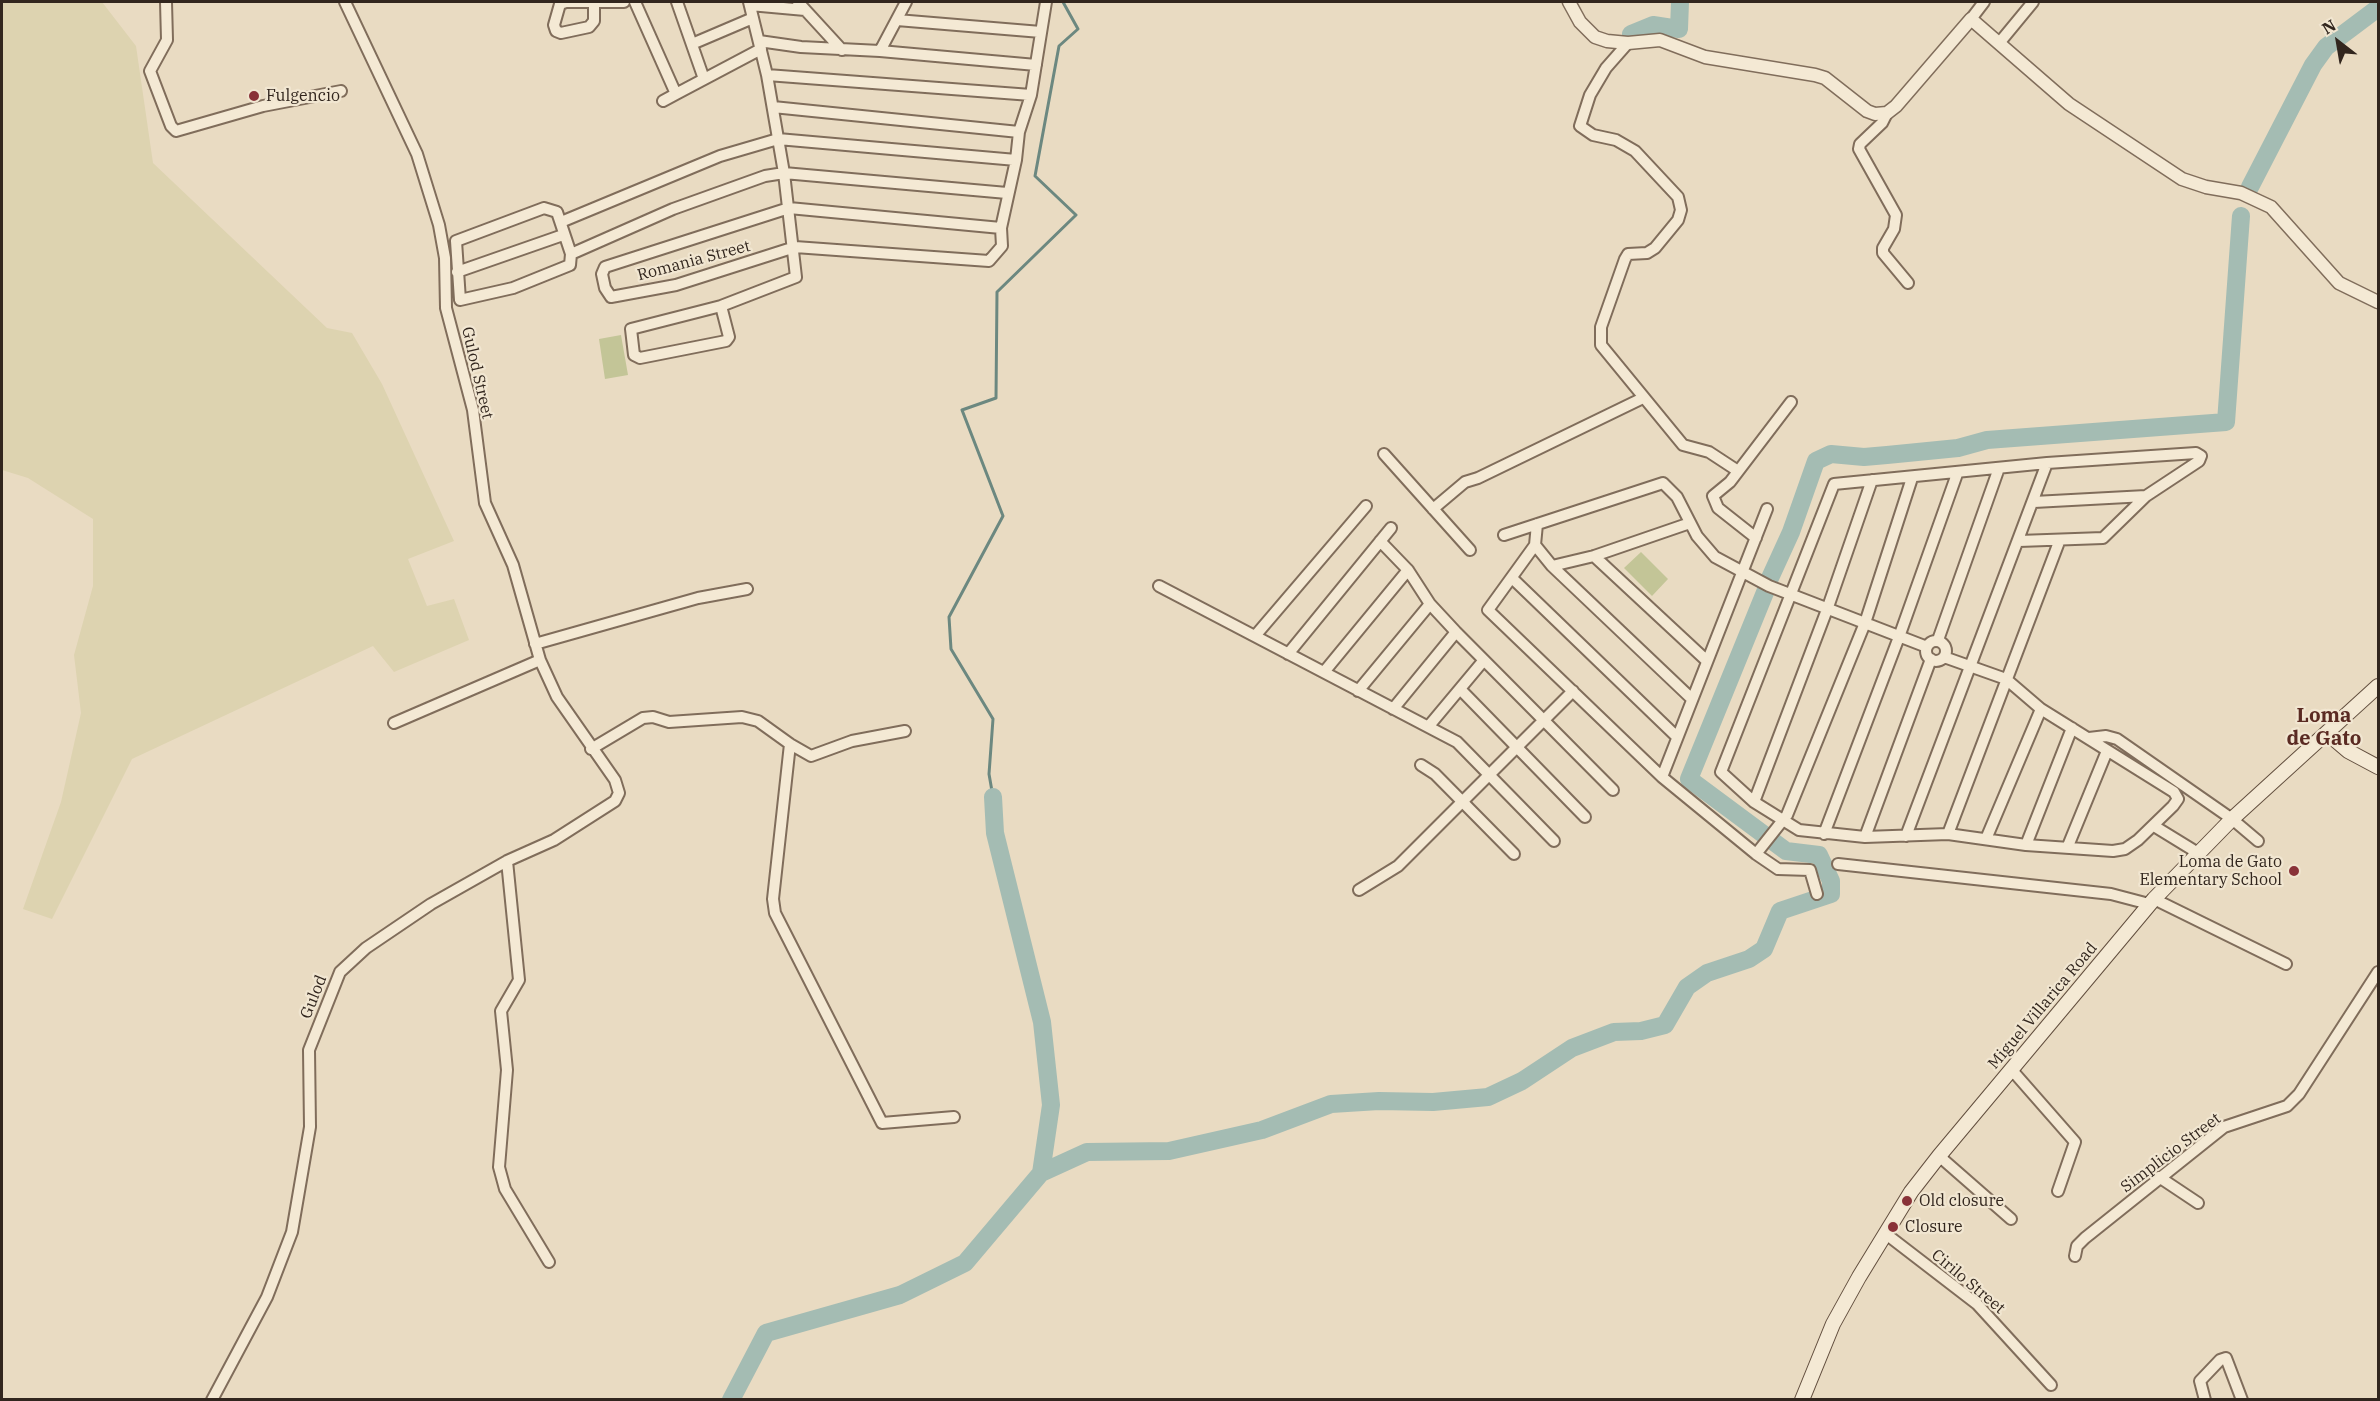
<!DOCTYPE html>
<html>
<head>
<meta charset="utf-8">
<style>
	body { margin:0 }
	#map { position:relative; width:2380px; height:1401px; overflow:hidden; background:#e9dbc2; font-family:"IBM Plex Serif",serif }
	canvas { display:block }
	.frame { position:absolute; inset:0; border:3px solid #32261e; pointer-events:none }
	.north { position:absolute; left:2308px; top:12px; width:60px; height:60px; -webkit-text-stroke:4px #f1e6d1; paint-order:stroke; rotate:329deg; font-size:16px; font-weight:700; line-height:24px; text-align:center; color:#32261e }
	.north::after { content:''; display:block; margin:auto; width:21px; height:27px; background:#32261e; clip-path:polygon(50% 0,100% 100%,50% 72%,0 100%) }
</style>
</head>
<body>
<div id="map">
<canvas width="2380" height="1401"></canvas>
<div class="frame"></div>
<div class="north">N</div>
</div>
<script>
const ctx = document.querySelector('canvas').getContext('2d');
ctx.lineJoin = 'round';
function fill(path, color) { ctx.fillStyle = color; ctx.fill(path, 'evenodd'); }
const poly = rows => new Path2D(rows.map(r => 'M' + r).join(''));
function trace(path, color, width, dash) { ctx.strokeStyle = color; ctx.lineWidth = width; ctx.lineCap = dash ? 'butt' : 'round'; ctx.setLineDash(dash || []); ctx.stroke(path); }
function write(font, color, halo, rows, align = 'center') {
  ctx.font = font + ' "IBM Plex Serif",serif'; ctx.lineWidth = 4.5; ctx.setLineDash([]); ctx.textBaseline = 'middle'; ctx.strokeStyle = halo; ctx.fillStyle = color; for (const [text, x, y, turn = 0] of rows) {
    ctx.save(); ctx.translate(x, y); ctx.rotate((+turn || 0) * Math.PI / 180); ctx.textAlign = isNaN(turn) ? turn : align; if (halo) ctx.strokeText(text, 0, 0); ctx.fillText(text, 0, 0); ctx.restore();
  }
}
fill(poly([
	[2,2,102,2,136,46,153,163,327,328,352,333,382,384,454,541,408,559,427,606,454,599,469,640,394,672,373,646,132,759,52,919,23,909,61,802,81,713,74,655,93,586,93,519,28,478,2,470]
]), '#ddd3b0');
fill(poly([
	[621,335,628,375,605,379,599,339],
	[1641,552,1668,579,1652,596,1624,568]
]), '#c3c597');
trace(poly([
	[993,797,989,774,993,719,951,649,949,617,1003,516,962,410,996,398,997,292,1076,215,1035,176,1059,46,1078,29,1063,2]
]), '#6c8880', 3);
trace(poly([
	[1631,34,1653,25,1679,29,1680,2],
	[2250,187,2313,65,2326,47,2378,8],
	[1770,578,1791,532,1816,461,1831,454,1864,457,1887,455,1958,448,1987,440,2226,422,2241,216],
	[1041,1173,1087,1152,1169,1151,1262,1130,1331,1104,1379,1101,1433,1102,1488,1097,1522,1081,1572,1048,1614,1032,1641,1031,1665,1025,1687,987,1707,973,1749,959,1764,949,1780,911,1831,894,1831,881,1819,855,1786,851,1689,779,1766,590],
	[731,1400,766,1333,900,1295,965,1263,1041,1173,1051,1105,1042,1022,995,833,993,797]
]), '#a4bcb3', 18);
const minor = poly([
	[166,2,167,40,150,71,171,126,176,131,263,106,341,91],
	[594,2,594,21,589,27,561,33,556,31,554,25,560,4,566,2,624,2],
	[635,2,676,94,761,49],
	[677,2,704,79],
	[798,2,842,50],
	[750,5,805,10],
	[1971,19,1984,2],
	[897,20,1041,32],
	[759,41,801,47,880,51,1036,65],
	[2000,42,2033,2],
	[1628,43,1606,68,1590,95,1580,126,1593,135,1616,140,1635,151,1678,197,1681,210,1678,220,1655,248,1647,253,1628,254,1625,259,1601,327,1601,345,1683,445,1709,452,1738,471],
	[692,44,753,18],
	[880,51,906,2],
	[767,75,1031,95],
	[663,101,676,94],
	[773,107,1019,132],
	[1887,113,1882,123,1860,144,1859,149,1896,215,1894,229,1883,248,1883,253,1908,283],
	[544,208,557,212,571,254,570,265,513,288,460,300,456,241,544,208],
	[561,222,720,156,778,139,1016,160],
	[1001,228,1002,246,989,261,795,247,676,285,611,297,605,288,602,274,605,267,789,208,1001,228,1016,160,1019,132,1031,95,1046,2],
	[571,254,673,209,765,176,784,173,1007,193],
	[457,272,563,235],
	[721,306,729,337,726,341,640,358,634,355,631,329,721,306,796,277,784,173,767,75,749,2],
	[1384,454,1470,550],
	[2034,502,2146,496],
	[1433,509,1465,482,1478,478,1643,398],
	[1537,524,1535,545,1488,610,1662,777,1756,854,1778,869,1810,870,1817,894],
	[1504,535,1663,483,1677,497,1697,536,1715,557,1769,586,1927,647],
	[1756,538,1718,508,1713,496,1730,482,1791,402],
	[1380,541,1408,570,1430,604,1456,632,1613,790],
	[1535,545,1552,566,1692,699],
	[1594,556,1707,661],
	[1552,566,1594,556,1690,523],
	[1512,578,1677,737],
	[1159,586,1457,742,1554,841],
	[1255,636,1366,506],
	[1938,640,1999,468],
	'1926 651a10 10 0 1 1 20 0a10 10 0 1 1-20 0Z',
	[535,644,698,598,747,589],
	[1288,654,1391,528],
	[1944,657,2006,679,2041,709,2174,792,2178,799,2173,806,2138,840,2125,849,2113,851,2026,845,1948,834,1865,837,1799,830,1754,802,1721,772,1834,484,2047,463,2196,453,2201,456,2199,461,2146,496,2103,538,2019,541],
	[1324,672,1408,570],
	[1460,689,1585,817],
	[1358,691,1430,604],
	[1393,709,1456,632],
	[394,723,540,660],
	[1428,727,1484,660],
	[2089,738,2106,736,2117,739,2232,819,2258,841],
	[790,744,773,899,775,913,882,1123,954,1117],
	[591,749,643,718,653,717,669,722,742,717,758,721,790,744,811,756,852,741,905,731],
	[1421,765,1435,774,1514,854],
	[1662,777,1767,509],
	[1754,802,1828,607,1872,480],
	[2154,826,2198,853],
	[1824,834,1899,637,1957,474],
	[1948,834,2059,542],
	[1906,836,2047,463],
	[1865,837,1931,659],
	[1986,839,2041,709],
	[2026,845,2072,728],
	[2068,846,2107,751],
	[1756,854,1787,815,1865,623,1912,478],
	[507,861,519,980,501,1011,507,1070,499,1167,505,1189,549,1262],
	[1838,864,2111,894,2149,904],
	[1359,890,1398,866,1573,691],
	[2154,899,2286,964],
	[2011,1069,2075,1142,2058,1191],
	[1939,1156,2011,1219],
	[2159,1177,2198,1203],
	[1886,1234,1977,1304,2051,1385],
	[2075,1256,2077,1246,2085,1238,2224,1127,2287,1106,2299,1094,2378,972],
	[212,1400,267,1297,292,1232,310,1127,309,1050,340,972,366,948,431,904,507,861,554,840,615,801,619,793,615,780,557,697,540,660,513,565,485,503,473,410,446,308,445,258,439,225,417,154,345,2],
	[2205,1400,2200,1381,2220,1360,2226,1358,2242,1400]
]);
const tertiary = poly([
	[1569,2,1580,22,1595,37,1607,41,1628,43,1660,40,1705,57,1815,75,1825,78,1867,111,1875,114,1887,113,1896,106,1971,19,2069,104,2182,179,2206,187,2241,193,2271,207,2339,283,2378,302]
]);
const secondary = poly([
	[2328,734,2348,751,2378,767],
	[1802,1400,1833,1324,1859,1277,1911,1192,1939,1156,2154,899,2232,819,2378,686]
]);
trace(minor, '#806d5b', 14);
trace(tertiary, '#806d5b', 15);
trace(secondary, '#624e3e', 16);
trace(minor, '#f4e9d4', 10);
trace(tertiary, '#f4e9d4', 12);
trace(secondary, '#f4e9d4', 14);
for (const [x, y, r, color] of [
	[254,96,6,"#893238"],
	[2294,871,6,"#893238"],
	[1907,1201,6,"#893238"],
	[1893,1227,6,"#893238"]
]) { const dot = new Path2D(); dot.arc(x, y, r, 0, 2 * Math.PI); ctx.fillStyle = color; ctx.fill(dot); trace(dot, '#f1e6d1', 2); }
write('16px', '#32261e', '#f1e6d1', [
	["Fulgencio",266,96],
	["Loma de Gato",2282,862,"right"],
	["Elementary School",2282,880,"right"],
	["Old closure",1919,1201],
	["Closure",1905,1227]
], 'left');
write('16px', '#32261e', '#f1e6d1', [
	["Romania Street",694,261,-15],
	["Gulod Street",477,373,77],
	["Gulod",314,997,-68],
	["Miguel Villarica Road",2043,1006,-50],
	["Simplicio Street",2171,1153,-37],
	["Cirilo Street",1968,1282,40]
]);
write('bold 20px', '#5a2a22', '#f1e6d1', [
	["Loma",2324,716],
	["de Gato",2324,739]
]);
</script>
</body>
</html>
